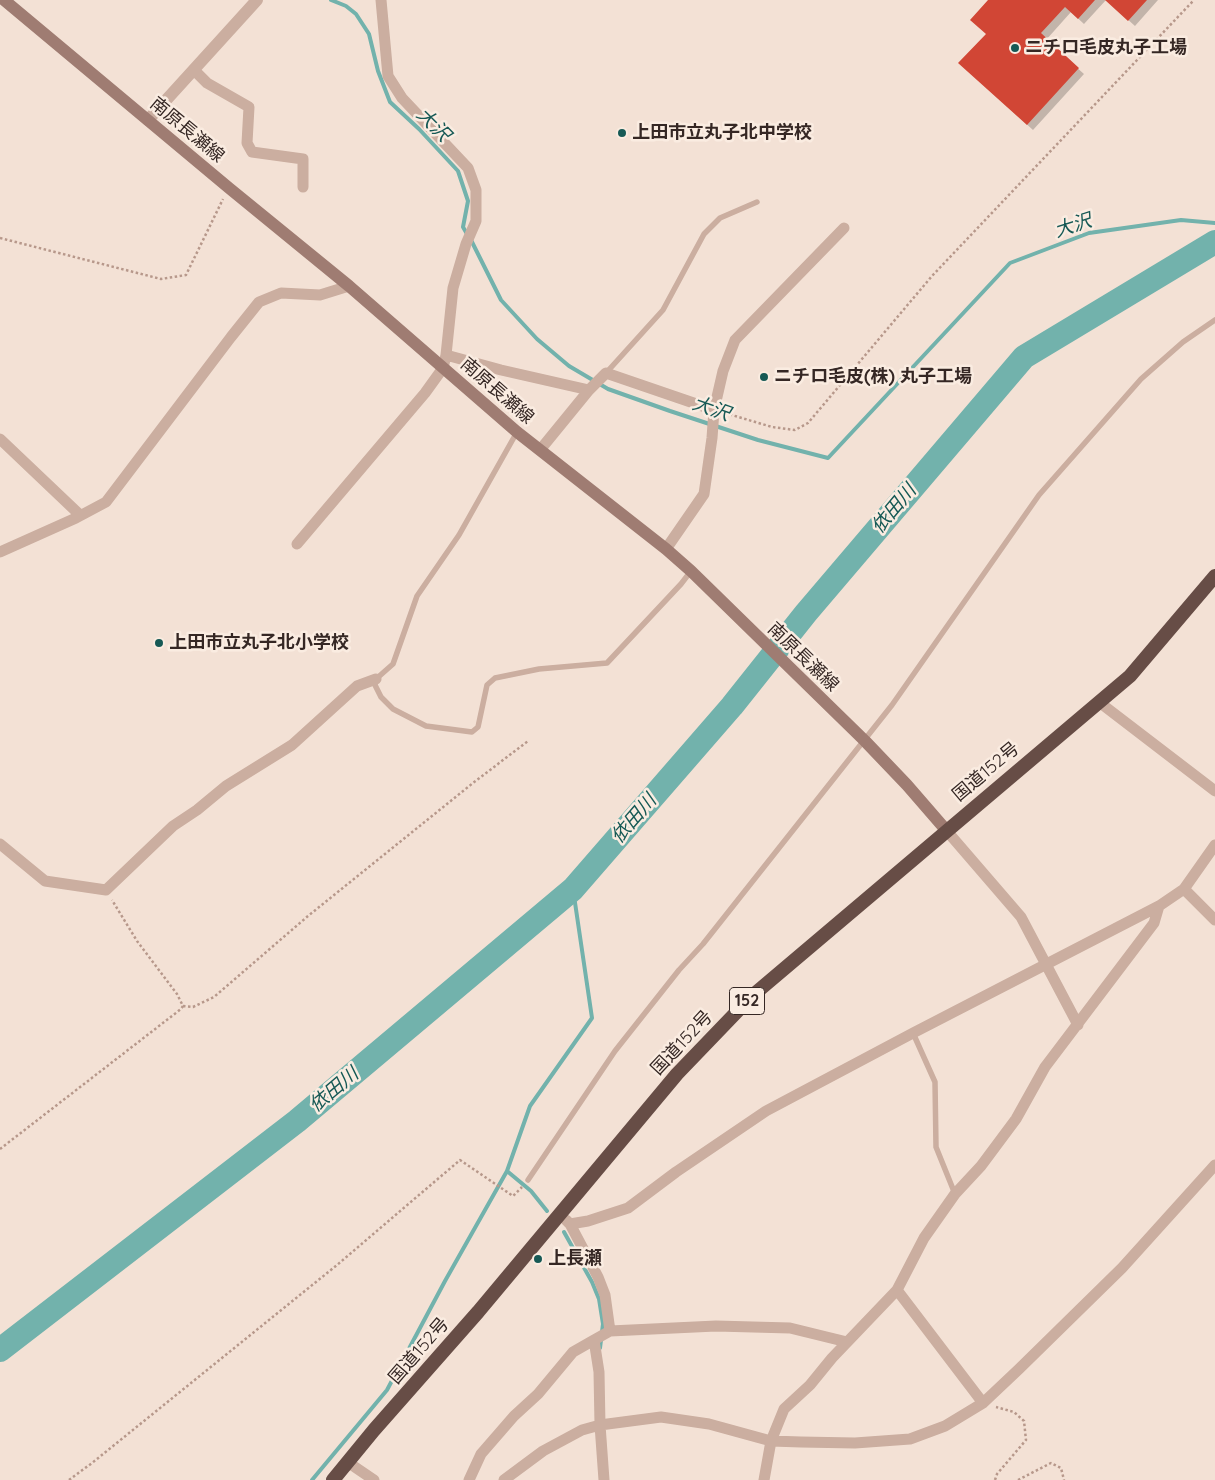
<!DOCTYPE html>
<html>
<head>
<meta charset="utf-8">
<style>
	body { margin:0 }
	canvas { display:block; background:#f3e1d5 }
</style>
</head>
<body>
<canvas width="1215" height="1480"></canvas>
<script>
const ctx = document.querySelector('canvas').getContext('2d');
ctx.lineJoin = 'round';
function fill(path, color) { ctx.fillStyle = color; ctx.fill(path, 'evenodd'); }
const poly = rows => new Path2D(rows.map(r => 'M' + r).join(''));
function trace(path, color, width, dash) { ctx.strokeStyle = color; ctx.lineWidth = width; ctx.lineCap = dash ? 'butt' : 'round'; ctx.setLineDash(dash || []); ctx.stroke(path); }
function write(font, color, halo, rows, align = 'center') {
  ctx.font = font + ' Quicksand,"Noto Sans JP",sans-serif'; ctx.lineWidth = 5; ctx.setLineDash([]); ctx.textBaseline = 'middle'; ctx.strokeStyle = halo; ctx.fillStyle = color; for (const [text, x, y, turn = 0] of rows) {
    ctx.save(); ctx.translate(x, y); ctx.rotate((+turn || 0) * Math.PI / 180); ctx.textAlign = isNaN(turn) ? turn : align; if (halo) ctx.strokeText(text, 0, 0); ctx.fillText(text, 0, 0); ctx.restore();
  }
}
fill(poly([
	[990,0,1158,0,1135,26,1106,0,1084,24,1071,12,1046,40,1084,74,1033,130,966,69,987,34]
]), '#0003');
trace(poly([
	[331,0,346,6,356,14,369,34,378,71,390,102,419,129,458,171,468,201,463,227,467,234],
	[471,240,501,300,537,339,569,366,608,389,670,411,758,440,828,458,1010,263,1089,233,1181,220,1215,223],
	[507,1171,531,1191,547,1211],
	[564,1232,592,1282,599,1299,603,1324,600,1348],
	[312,1480,387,1390,445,1281,507,1171,530,1106,592,1018,573,889]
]), '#72b2ac', 4);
trace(poly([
	[0,1350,297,1121,573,889,732,706,806,613,1024,357,1215,242]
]), '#72b2ac', 24);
fill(poly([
	[988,0,1095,0,1078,19,1065,7,1041,33,1079,68,1027,125,958,63,986,34,970,20],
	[1105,0,1147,0,1128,21]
]), '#d14635');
trace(poly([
	[0,238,161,279,186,275,223,199],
	[725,413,772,427,795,430,808,423,932,276,1194,0],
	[183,1006,193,1007,214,997,308,916,473,783,528,741],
	[0,1149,181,1009,183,1006,177,994,137,941,112,900],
	[69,1480,92,1463,337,1265,460,1160,513,1196,522,1187],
	[995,1480,997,1474,1026,1440,1024,1421,1014,1412,996,1407],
	[1018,1480,1051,1463,1061,1468,1064,1480]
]), '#b7988b', 2.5, [2.5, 2.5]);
trace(poly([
	[606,373,663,310,704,234,720,218,757,202],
	[517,432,459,535,417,596,393,664,376,679,375,685,381,697,393,709,426,726,472,732,478,727,487,685,495,678,539,669,607,663,681,584,691,571],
	[913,1033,935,1082,936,1147,955,1194],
	[528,1180,615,1051,679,970,703,944,892,705,1039,495,1141,379,1183,342,1215,320]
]), '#cbaea0', 5.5);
trace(poly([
	[194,70,207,83,249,107,247,143,252,152,303,159,303,187],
	[446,355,501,370,589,390],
	[0,439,80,515],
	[540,450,589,390,606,373,714,410],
	[297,544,425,393,443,368,446,355,453,288,466,244,476,221,476,190,468,168,402,98,388,76,381,0],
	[666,549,704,494,712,438,714,410,723,371,735,340,844,228],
	[0,552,76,518,106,502,231,337,259,302,281,293,320,295,349,286],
	[1099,702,1215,791],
	[946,830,1021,917,1078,1025],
	[0,844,45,881,106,890,173,826,197,810,226,786,292,745,357,686,376,679],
	[1184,889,1215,920],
	[566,1220,570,1224,598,1277,605,1295,610,1331],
	[570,1224,588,1221,628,1208,676,1172,766,1111,913,1033,1159,906,1184,889,1215,845],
	[897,1290,983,1403],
	[349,1463,374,1480],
	[469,1480,481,1454,514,1416,538,1394,573,1352,594,1340],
	[504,1480,543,1451,582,1430,600,1425,661,1417,709,1424,771,1441,801,1442,855,1443,910,1439,945,1426,983,1403,1019,1369,1122,1268,1215,1165],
	[604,1480,600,1425,599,1372,594,1340,610,1331,716,1326,790,1328,847,1342],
	[764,1480,771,1441,784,1409,810,1385,832,1358,897,1290,924,1238,955,1194,981,1166,1016,1119,1045,1067,1154,923,1159,906]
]), '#cbaea0', 11);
trace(poly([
	[148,120,257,0]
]), '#cbaea0', 12);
trace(poly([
	[4,0,229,188,349,286,517,432,666,549,691,571,865,741,907,785,946,830]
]), '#9f7c72', 12);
trace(poly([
	[333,1480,374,1430,478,1312,677,1074,752,996,1130,676,1215,576]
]), '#674d46', 14);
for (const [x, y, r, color] of [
	[1015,48,5,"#165955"],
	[622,133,5,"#165955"],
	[764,377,5,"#165955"],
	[159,643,5,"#165955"],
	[538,1259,5,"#165955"]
]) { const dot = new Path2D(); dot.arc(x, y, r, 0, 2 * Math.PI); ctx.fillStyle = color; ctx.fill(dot); trace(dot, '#faece1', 2); }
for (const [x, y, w] of [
	[747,1001,35]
]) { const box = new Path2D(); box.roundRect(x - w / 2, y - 13.5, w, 27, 4); ctx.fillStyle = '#faece1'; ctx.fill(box); trace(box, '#352724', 1); }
write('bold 16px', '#352724', null, [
	["152",747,1001]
]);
write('bold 18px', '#352724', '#faece1', [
	["ニチロ毛皮丸子工場",1025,48],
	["上田市立丸子北中学校",632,133],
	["ニチロ毛皮(株) 丸子工場",774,377],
	["上田市立丸子北小学校",169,643],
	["上長瀬",548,1259]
], 'left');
write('18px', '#352724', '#faece1', [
	["南原長瀬線",187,130,40],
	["南原長瀬線",497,391,41],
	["南原長瀬線",803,657,44],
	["国道152号",986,772,-40],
	["国道152号",682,1043,-47],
	["国道152号",419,1351,-49]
]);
write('italic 19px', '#165955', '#faece1', [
	["大沢",433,125,45],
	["大沢",1073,226,-18],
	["大沢",711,409,19],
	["依田川",894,509,-50],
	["依田川",634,819,-49],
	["依田川",334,1090,-40]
]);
</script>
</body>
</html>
